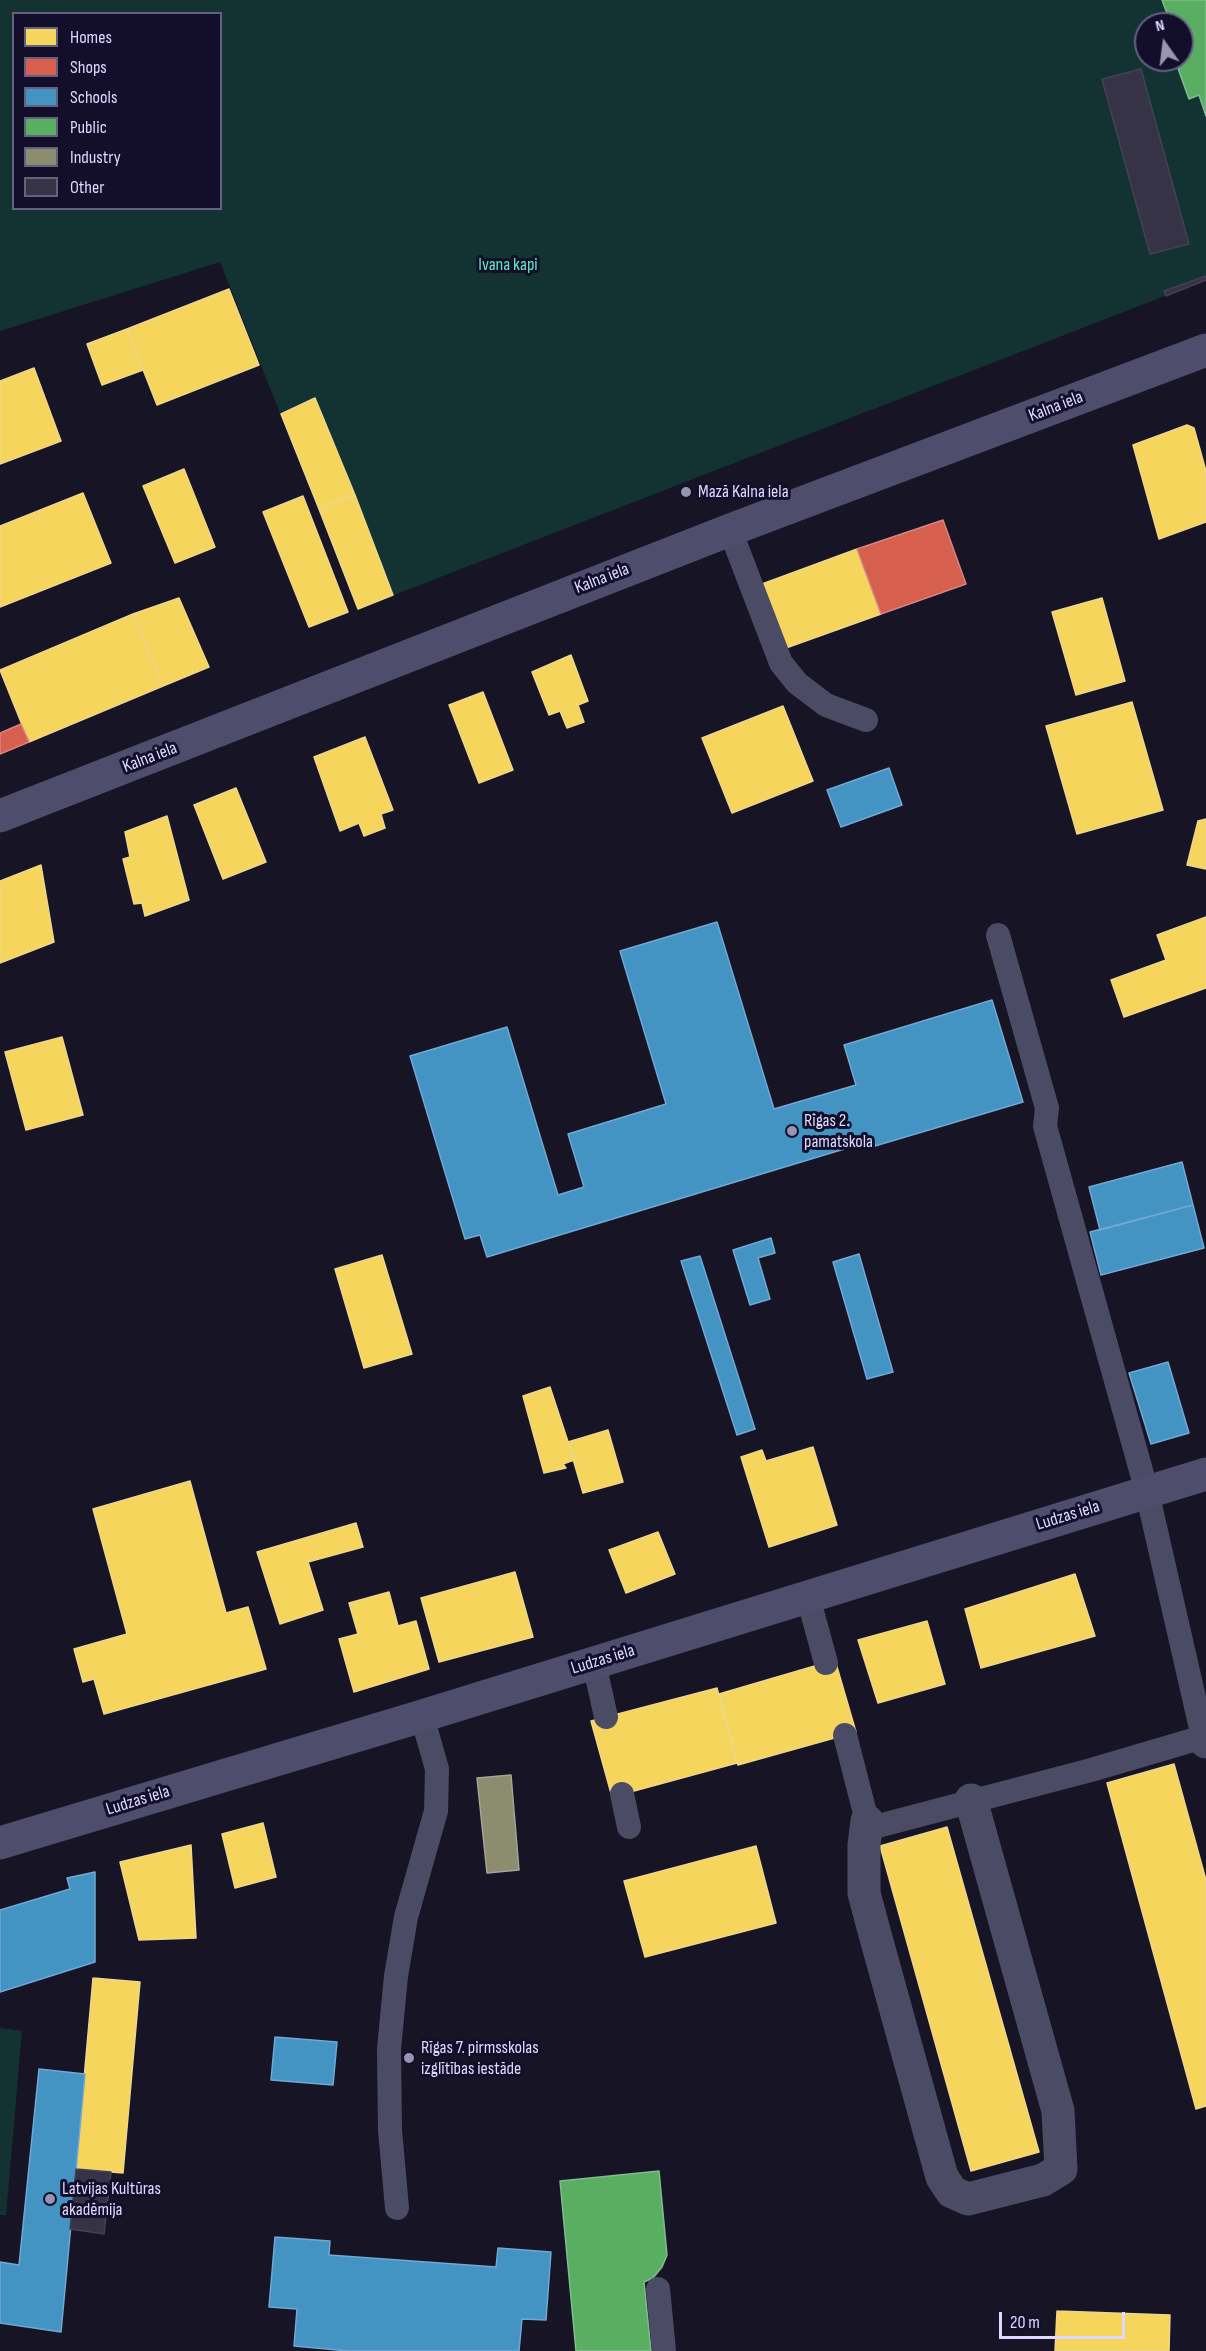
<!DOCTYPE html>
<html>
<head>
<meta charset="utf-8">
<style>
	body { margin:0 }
	#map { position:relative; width:1206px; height:2351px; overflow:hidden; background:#171525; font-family:"Sofia Sans Condensed",sans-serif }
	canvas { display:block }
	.legend { position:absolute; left:12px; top:12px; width:210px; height:198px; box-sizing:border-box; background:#130f2b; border:2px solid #646080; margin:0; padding:8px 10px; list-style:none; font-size:18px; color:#ddd9ff }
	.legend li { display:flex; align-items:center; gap:12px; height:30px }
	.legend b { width:30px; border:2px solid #646080 }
	.north { position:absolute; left:1134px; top:12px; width:60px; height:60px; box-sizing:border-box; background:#130f2b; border:2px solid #646080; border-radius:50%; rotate:346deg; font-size:16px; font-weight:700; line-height:24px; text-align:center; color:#ddd9ff }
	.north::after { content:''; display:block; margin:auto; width:21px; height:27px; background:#9894b3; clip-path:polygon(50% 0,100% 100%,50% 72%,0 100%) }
	.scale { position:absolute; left:999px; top:2312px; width:126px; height:27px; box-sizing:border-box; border:3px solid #ddd9ff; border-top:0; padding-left:8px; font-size:18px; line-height:21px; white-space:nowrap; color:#ddd9ff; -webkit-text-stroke:4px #130f2b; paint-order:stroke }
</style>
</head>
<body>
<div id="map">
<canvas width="1206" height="2351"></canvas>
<ul class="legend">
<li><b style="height:16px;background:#f6d55c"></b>Homes</li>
<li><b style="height:16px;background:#d6604d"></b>Shops</li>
<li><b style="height:16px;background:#4393c3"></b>Schools</li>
<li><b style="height:16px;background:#5aae61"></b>Public</li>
<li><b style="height:16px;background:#8c8c6e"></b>Industry</li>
<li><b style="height:16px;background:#363346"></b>Other</li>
</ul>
<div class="north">N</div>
<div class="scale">20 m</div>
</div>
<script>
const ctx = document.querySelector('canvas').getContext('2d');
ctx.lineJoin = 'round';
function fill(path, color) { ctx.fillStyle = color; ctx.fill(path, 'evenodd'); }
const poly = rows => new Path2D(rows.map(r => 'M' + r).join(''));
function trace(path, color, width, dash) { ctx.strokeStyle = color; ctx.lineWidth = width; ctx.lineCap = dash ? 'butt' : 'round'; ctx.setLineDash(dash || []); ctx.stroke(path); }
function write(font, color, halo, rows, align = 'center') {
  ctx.font = font + ' "Sofia Sans Condensed",sans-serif'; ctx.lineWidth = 6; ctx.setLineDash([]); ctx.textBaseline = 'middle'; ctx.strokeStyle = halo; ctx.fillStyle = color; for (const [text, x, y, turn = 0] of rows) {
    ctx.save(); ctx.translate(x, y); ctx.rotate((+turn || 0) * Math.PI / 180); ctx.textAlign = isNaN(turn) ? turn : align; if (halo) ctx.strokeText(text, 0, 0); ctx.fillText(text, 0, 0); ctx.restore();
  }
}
fill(poly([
	[0,0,1206,0,1206,280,358,609,220,262,0,331],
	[14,14,220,14,220,208,14,208],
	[1146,24,1182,24,1182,60,1146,60],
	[0,2028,22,2031,6,2215,0,2215]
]), '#133232');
const homes = poly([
	[229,289,259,365,157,405,127,329,229,289],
	[127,329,143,370,102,385,87,344,127,329],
	[34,368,61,441,0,464,0,381,34,368],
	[315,398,355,495,319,509,281,414,315,398],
	[1187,425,1194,428,1206,471,1206,522,1159,539,1133,445,1187,425],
	[184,469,215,547,175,563,143,486,184,469],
	[83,493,111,563,0,607,0,526,83,493],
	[355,495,393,595,358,609,319,509,355,495],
	[303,496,348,612,309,627,263,512,303,496],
	[857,549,881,614,786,648,762,584,857,549],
	[179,598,209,667,163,686,133,614,179,598],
	[1102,598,1125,681,1076,695,1052,612,1102,598],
	[133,614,163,686,29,742,0,670,133,614],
	[571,655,588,701,578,705,584,722,567,728,560,711,549,715,532,672,571,655],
	[483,692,513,770,479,783,449,705,483,692],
	[1132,702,1163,810,1077,834,1046,726,1132,702],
	[783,706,813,781,732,813,702,738,783,706],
	[365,737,393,810,381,814,385,828,364,836,359,823,340,831,314,757,365,737],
	[236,788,266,862,223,879,194,805,236,788],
	[167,816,189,900,145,916,142,903,134,904,123,859,130,857,125,832,167,816],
	[1206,819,1206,869,1187,865,1198,821,1206,819],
	[41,865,54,942,0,963,0,881,41,865],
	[1206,917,1206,988,1124,1017,1111,980,1166,960,1157,935,1206,917],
	[62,1037,83,1115,26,1130,5,1052,62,1037],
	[382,1255,412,1354,364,1368,335,1269,382,1255],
	[550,1387,574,1460,563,1464,566,1468,544,1473,523,1396,550,1387],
	[608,1430,623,1482,583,1493,568,1442,608,1430],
	[813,1447,837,1525,769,1547,741,1457,762,1450,766,1461,813,1447],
	[190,1481,226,1613,248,1607,266,1669,104,1714,94,1679,83,1682,74,1649,127,1634,93,1509,190,1481],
	[356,1523,363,1547,308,1562,323,1610,280,1624,257,1552,356,1523],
	[658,1532,675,1574,626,1593,609,1550,658,1532],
	[515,1572,533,1637,439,1662,421,1598,515,1572],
	[1075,1574,1095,1636,981,1668,965,1609,1075,1574],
	[389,1592,398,1626,416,1621,429,1669,354,1692,339,1639,358,1634,349,1603,389,1592],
	[927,1621,945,1684,878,1703,858,1640,927,1621],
	[835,1660,856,1732,738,1765,719,1694,835,1660],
	[717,1688,737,1763,612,1797,591,1721,717,1688],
	[1174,1764,1206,1880,1206,2106,1196,2109,1107,1783,1174,1764],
	[263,1823,276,1877,235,1888,222,1834,263,1823],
	[947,1827,1039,2152,971,2171,880,1846,947,1827],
	[191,1845,196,1938,139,1940,120,1862,191,1845],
	[756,1846,776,1923,645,1957,624,1881,756,1846],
	[93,1978,140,1982,123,2173,76,2169,93,1978],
	[1057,2311,1170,2315,1169,2351,1055,2351,1057,2311]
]);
fill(homes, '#f6d55c');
trace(homes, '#eed68d', 1.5);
const shops = poly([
	[943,520,966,584,881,614,857,549,943,520],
	[21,724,29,742,0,754,0,733,21,724]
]);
fill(shops, '#d6604d');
trace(shops, '#d88482', 1.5);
const schools = poly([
	[889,768,902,805,841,827,827,790,889,768],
	[717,922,774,1109,856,1085,844,1045,992,1000,1023,1102,875,1146,874,1140,487,1257,480,1235,465,1239,410,1056,507,1027,558,1195,584,1187,568,1134,666,1104,620,951,717,922],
	[1182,1162,1193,1205,1100,1230,1089,1187,1182,1162],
	[1193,1205,1204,1248,1101,1275,1090,1232,1193,1205],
	[771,1238,775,1253,758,1258,770,1299,750,1305,733,1250,771,1238],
	[859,1254,893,1372,867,1379,833,1262,859,1254],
	[700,1256,755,1429,737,1435,681,1261,700,1256],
	[1168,1362,1189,1433,1151,1444,1129,1373,1168,1362],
	[95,1872,95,1962,0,1992,0,1910,70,1889,67,1878,95,1872],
	[275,2037,337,2042,333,2085,271,2080,275,2037],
	[39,2069,85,2074,61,2332,0,2323,0,2262,19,2265,39,2069],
	[275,2237,330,2241,329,2255,496,2267,498,2248,551,2252,546,2320,522,2319,519,2351,348,2351,294,2346,297,2309,269,2307,275,2237]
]);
fill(schools, '#4393c3');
trace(schools, '#71a8d5', 1.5);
const public = poly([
	[1162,0,1206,0,1206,116,1199,95,1189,99,1175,60,1182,60,1182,24,1171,24,1162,0],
	[659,2171,667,2255,662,2267,653,2278,644,2282,651,2351,576,2351,560,2181,659,2171]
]);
fill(public, '#5aae61');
trace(public, '#81bb90', 1.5);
const industry = poly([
	[511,1775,519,1870,487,1873,477,1778,511,1775]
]);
fill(industry, '#8c8c6e');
trace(industry, '#a4a39a', 1.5);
const building = poly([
	[1141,69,1189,244,1150,254,1102,79,1141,69],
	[1206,276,1206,280,1166,296,1164,291,1206,276],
	[76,2169,111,2172,104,2234,70,2229,76,2169]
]);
fill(building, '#363346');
trace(building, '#444058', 1.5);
trace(poly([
	[730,530,781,663,797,683,826,705,866,720],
	[808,1597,826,1663],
	[594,1663,606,1717],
	[845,1735,867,1821,878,1826,1091,1770,1203,1737,1147,1492,1045,1126,1047,1108,998,935],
	[622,1794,629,1827],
	[397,2208,390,2130,389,2049,396,1976,406,1917,436,1811,437,1769,422,1716],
	[658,2289,664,2351]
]), '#4b4b66', 24);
trace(poly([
	[1203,1737,1206,1742],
	[867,1821,864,1845,864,1893,873,1927,942,2177,952,2192,968,2199,1043,2180,1061,2169,1058,2111,971,1800]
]), '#4b4b66', 33);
trace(poly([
	[0,816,730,530,1206,350],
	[0,1843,422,1716,1206,1474]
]), '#4e4d6c', 33);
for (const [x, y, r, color] of [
	[686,492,6,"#9894b3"],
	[792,1131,6,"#9894b3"],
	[409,2058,6,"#9894b3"],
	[50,2199,6,"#9894b3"]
]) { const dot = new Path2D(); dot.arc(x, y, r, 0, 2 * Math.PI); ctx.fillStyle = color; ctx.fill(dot); trace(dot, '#130f2b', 2); }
write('18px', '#5de7c2', '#130f2b', [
	["Ivana kapi",508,265]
]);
write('18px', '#ddd9ff', '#130f2b', [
	["Kalna iela",1056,407,-21],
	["Kalna iela",602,579,-21],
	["Kalna iela",150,758,-21],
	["Ludzas iela",1068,1516,-17],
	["Ludzas iela",603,1660,-17],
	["Ludzas iela",138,1801,-17]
]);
write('18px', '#ddd9ff', '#130f2b', [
	["Mazā Kalna iela",698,492],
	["Rīgas 2.",804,1121],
	["pamatskola",804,1142],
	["Rīgas 7. pirmsskolas",421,2048],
	["izglītības iestāde",421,2069],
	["Latvijas Kultūras",62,2189],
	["akadēmija",62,2210]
], 'left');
</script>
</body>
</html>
